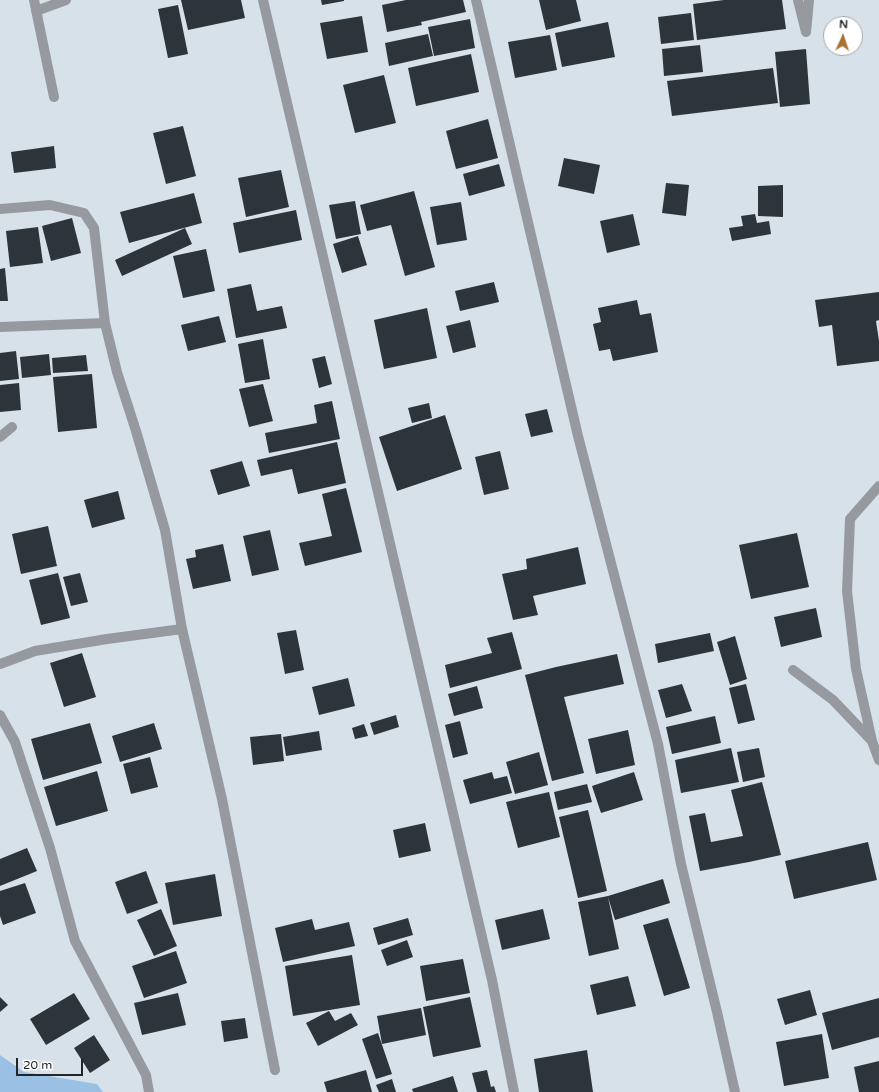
<!DOCTYPE html>
<html>
<head>
<meta charset="utf-8">
<style>
	body { margin:0 }
	#map { position:relative; width:879px; height:1092px; overflow:hidden; background:#d7e1ea; font-family:"Varela Round",sans-serif }
	canvas { display:block }
	.north { position:absolute; left:823px; top:16px; width:40px; height:40px; box-sizing:border-box; background:#fff; border:1px solid #a7a8a9; border-radius:50%; rotate:3deg; font-size:11px; font-weight:700; line-height:16px; text-align:center; color:#222629 }
	.north::after { content:''; display:block; margin:auto; width:14px; height:18px; background:#ab7131; clip-path:polygon(50% 0,100% 100%,50% 72%,0 100%) }
	.scale { position:absolute; left:16px; top:1058px; width:67px; height:18px; box-sizing:border-box; border:2px solid #222629; border-top:0; padding-left:5px; font-size:12px; line-height:14px; white-space:nowrap; color:#222629; -webkit-text-stroke:3px #fff; paint-order:stroke }
</style>
</head>
<body>
<div id="map">
<canvas width="879" height="1092"></canvas>
<div class="north">N</div>
<div class="scale">20 m</div>
</div>
<script>
const ctx = document.querySelector('canvas').getContext('2d');
ctx.lineJoin = 'round';
function fill(path, color) { ctx.fillStyle = color; ctx.fill(path, 'evenodd'); }
const poly = rows => new Path2D(rows.map(r => 'M' + r).join(''));
function trace(path, color, width, dash) { ctx.strokeStyle = color; ctx.lineWidth = width; ctx.lineCap = dash ? 'butt' : 'round'; ctx.setLineDash(dash || []); ctx.stroke(path); }
fill(poly([
	[0,1055,24,1072,97,1084,103,1092,0,1092]
]), '#9ac1e4');
fill(poly([
	[181,0,241,0,245,18,188,30],
	[321,0,344,0,344,1,322,5],
	[406,0,463,0,466,12,421,22,422,25,387,32,382,5],
	[539,0,576,0,581,21,546,30],
	[724,0,782,0,786,29,697,40,693,4],
	[178,5,188,54,168,58,158,9],
	[691,13,694,40,661,44,658,17],
	[362,16,368,52,327,59,320,23],
	[470,19,475,48,434,56,428,27],
	[608,22,615,57,562,67,555,33],
	[428,34,433,56,389,66,385,43],
	[550,35,557,70,515,78,508,42],
	[700,45,703,72,664,76,662,49],
	[806,49,810,104,780,107,775,52],
	[471,54,479,92,416,106,408,68],
	[773,68,778,103,672,116,667,81],
	[384,75,396,123,355,133,343,85],
	[488,119,498,158,456,169,446,131],
	[183,126,196,176,166,184,153,133],
	[54,146,56,168,14,173,11,152],
	[564,158,600,165,594,194,558,186],
	[499,164,505,186,469,196,463,174],
	[281,170,289,207,246,217,238,178],
	[666,183,689,185,686,216,662,213],
	[783,185,783,217,758,216,758,186],
	[414,191,435,267,405,276,391,225,367,231,360,205],
	[194,193,202,223,129,243,120,212],
	[355,201,361,234,336,239,329,205],
	[461,202,467,240,437,245,430,207],
	[296,210,302,240,239,253,233,223],
	[633,214,640,245,607,253,600,221],
	[755,214,757,223,769,221,771,234,732,241,729,228,743,226,741,216],
	[72,218,81,253,51,261,42,226],
	[38,227,43,263,10,267,6,231],
	[185,228,192,244,122,276,115,260],
	[358,236,367,265,342,273,333,244],
	[206,249,215,291,183,298,173,256],
	[5,268,8,301,0,301,0,269],
	[494,282,499,302,460,311,455,291],
	[251,284,257,311,282,306,287,328,236,338,227,289],
	[879,292,879,320,876,321,879,341,879,361,837,366,832,325,819,327,815,300],
	[637,300,640,315,651,313,658,352,613,361,610,349,599,351,593,324,601,322,598,308],
	[427,308,437,358,384,369,374,320],
	[219,316,226,342,188,351,181,325],
	[470,320,476,347,453,353,446,326],
	[263,339,270,379,245,383,238,344],
	[16,351,19,379,0,381,0,353],
	[49,354,51,375,22,378,20,357],
	[86,355,88,371,53,373,52,358],
	[325,356,332,384,319,388,312,359],
	[92,374,97,428,58,432,53,377],
	[19,383,21,410,0,412,0,385],
	[263,384,273,421,249,427,239,389],
	[332,401,340,439,269,453,265,433,317,423,314,405],
	[429,403,432,418,412,423,408,408],
	[547,409,553,432,531,437,525,414],
	[445,415,462,469,397,491,379,437],
	[337,442,346,483,298,494,292,469,261,476,257,460],
	[500,451,509,489,484,495,475,457],
	[242,461,250,486,218,495,210,470],
	[346,488,362,552,305,566,299,543,332,536,322,494],
	[118,491,125,519,92,528,84,500],
	[48,526,57,566,21,574,12,534],
	[270,530,279,570,252,576,243,536],
	[797,533,809,587,751,599,739,545],
	[223,544,231,581,193,589,186,559,196,557,195,550],
	[578,547,586,584,533,596,538,615,513,620,502,574,527,569,526,559],
	[58,573,70,618,41,625,29,580],
	[80,573,88,602,71,606,63,577],
	[816,608,822,637,781,647,774,617],
	[296,630,304,670,285,674,277,633],
	[512,632,522,669,450,688,445,665,492,653,487,638],
	[710,633,714,651,658,663,655,644],
	[735,636,747,679,730,685,717,642],
	[82,653,96,697,64,707,50,663],
	[617,654,624,684,564,697,584,773,552,781,525,675,556,667],
	[348,678,355,706,319,715,312,687],
	[682,684,692,711,666,718,658,690],
	[746,684,755,720,738,724,729,688],
	[477,686,483,708,454,716,448,694],
	[396,715,399,727,374,735,370,723],
	[715,716,721,743,672,754,666,727],
	[460,721,468,754,453,758,445,725],
	[90,723,102,763,43,780,31,739],
	[154,723,162,749,120,762,112,736],
	[364,724,368,736,355,739,352,728],
	[628,730,635,765,596,774,588,739],
	[319,731,322,750,286,756,283,737],
	[281,734,284,761,253,765,250,737],
	[731,748,739,782,681,793,675,760],
	[759,748,765,777,743,782,737,752],
	[539,752,548,785,515,794,506,762],
	[150,757,158,787,131,794,123,764],
	[97,771,108,811,56,826,44,787],
	[492,772,494,779,507,776,512,793,470,804,463,780],
	[634,772,643,800,601,813,592,786],
	[762,782,781,855,749,862,700,871,689,816,705,813,711,842,743,836,731,790],
	[587,784,592,802,558,810,554,792],
	[549,792,560,837,518,848,506,802],
	[588,810,607,891,578,898,559,817],
	[425,823,431,851,399,858,393,830],
	[868,842,877,880,794,899,785,861],
	[27,848,37,871,0,886,0,859],
	[146,871,158,903,127,914,115,882],
	[215,874,222,916,173,925,165,883],
	[663,879,670,903,615,920,608,897,619,949,589,956,578,902,608,896],
	[25,883,36,913,3,925,0,916,0,891],
	[161,909,177,946,154,956,137,920],
	[543,909,550,939,502,950,495,920],
	[408,918,413,935,378,945,373,928],
	[668,918,690,988,664,996,643,925],
	[312,919,315,930,349,922,355,946,283,962,275,928],
	[407,940,413,957,387,966,381,950],
	[176,951,187,983,144,998,132,966],
	[352,955,360,1005,293,1016,285,966],
	[463,959,470,993,426,1001,420,966],
	[628,976,636,1006,597,1015,590,985],
	[810,990,817,1015,785,1025,777,999],
	[74,993,90,1019,46,1045,30,1019],
	[178,993,186,1025,142,1035,134,1003],
	[0,997,8,1005,0,1012],
	[470,997,481,1047,433,1057,423,1007],
	[879,998,879,1037,832,1050,822,1013],
	[421,1008,426,1035,382,1044,377,1016],
	[329,1011,335,1021,351,1013,358,1025,318,1046,306,1023],
	[245,1018,248,1038,224,1042,221,1021],
	[378,1033,392,1074,376,1079,362,1039],
	[822,1034,829,1078,784,1086,776,1042],
	[94,1035,110,1060,90,1073,74,1048],
	[587,1050,593,1092,539,1092,534,1059],
	[879,1061,879,1092,859,1092,854,1067],
	[366,1070,372,1092,327,1092,324,1082],
	[487,1070,491,1087,494,1086,496,1092,477,1092,472,1073],
	[453,1076,458,1092,413,1092,412,1089],
	[392,1079,396,1092,379,1092,376,1085]
]), '#2d353b');
trace(poly([
	[798,0,806,32,809,0]
]), '#969a9e', 10);
trace(poly([
	[34,0,54,97],
	[263,0,492,980,514,1092],
	[476,0,578,436,658,744,681,864,717,1012,735,1092],
	[36,11,66,0],
	[0,209,50,205,84,213,94,228,105,323,117,372,136,431,165,530,182,629,222,799,275,1070],
	[0,327,105,323],
	[0,437,12,427],
	[0,664,35,651,107,639,182,629],
	[793,670,833,700,872,741,879,760],
	[0,715,15,742,50,848,75,941,146,1075,149,1092],
	[872,741,856,669,847,591,850,519,879,486]
]), '#969a9e', 10);
</script>
</body>
</html>
